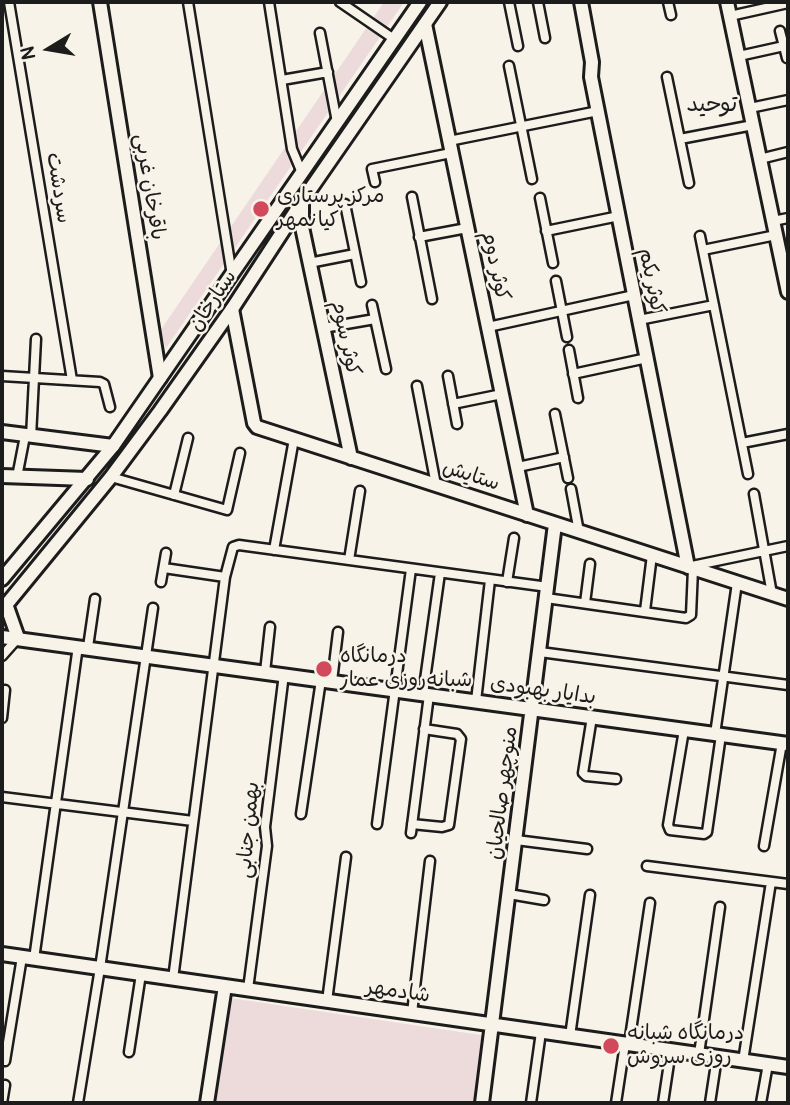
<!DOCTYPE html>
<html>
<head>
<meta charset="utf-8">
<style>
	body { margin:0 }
	#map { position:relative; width:790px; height:1105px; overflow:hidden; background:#f7f3e8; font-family:Pangolin,sans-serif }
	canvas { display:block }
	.frame { position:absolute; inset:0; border:4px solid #1c1c1c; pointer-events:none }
	.north { position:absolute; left:14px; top:14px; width:70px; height:70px; -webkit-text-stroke:5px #f7f3e8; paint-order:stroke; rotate:259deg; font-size:19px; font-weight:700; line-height:28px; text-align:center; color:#1c1c1c }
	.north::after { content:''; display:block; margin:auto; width:24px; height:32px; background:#1c1c1c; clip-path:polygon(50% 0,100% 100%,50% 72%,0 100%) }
</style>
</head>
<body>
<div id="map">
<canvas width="790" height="1105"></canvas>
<div class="frame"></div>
<div class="north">N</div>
</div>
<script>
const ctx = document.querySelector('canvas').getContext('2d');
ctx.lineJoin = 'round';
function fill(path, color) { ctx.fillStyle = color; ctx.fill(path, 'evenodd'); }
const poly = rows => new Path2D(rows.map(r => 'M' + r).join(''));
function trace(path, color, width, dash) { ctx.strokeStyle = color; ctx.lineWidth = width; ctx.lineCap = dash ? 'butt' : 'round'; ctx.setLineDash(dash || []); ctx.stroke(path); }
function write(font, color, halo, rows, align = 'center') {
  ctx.font = font + ' Pangolin,"Playpen Sans Arabic",sans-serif'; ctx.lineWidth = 5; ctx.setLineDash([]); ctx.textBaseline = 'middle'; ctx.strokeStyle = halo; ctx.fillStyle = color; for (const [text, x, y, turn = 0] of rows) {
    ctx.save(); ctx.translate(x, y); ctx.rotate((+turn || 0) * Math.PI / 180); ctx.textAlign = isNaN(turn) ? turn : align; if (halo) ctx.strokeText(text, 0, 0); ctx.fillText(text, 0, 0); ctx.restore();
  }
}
fill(poly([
	[384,2,404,2,166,348,160,331],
	[230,998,481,1035,486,1040,477,1103,216,1103]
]), '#eddbdc');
const street = poly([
	[9,2,72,380],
	[188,2,232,275],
	[269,2,292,149,302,173],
	[340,2,394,39],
	[509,2,518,46],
	[538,2,545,38],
	[668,2,671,15],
	[730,16,788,3],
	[780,31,787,58],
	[320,33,337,122],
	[739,56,784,46],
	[509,66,532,179],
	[667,77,689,183],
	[282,80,328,72],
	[750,108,788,100],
	[680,139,753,125],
	[449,141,598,111],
	[760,159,788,152],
	[375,182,372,169,451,153],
	[412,197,432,299],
	[540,198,553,263],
	[345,204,361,282],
	[773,221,788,218],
	[546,231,619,216],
	[700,236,748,474],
	[419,237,467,228],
	[703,250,776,235],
	[309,263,355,254],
	[556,281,567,337],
	[372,305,386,369],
	[639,320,714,305],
	[488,327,634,295],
	[323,328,375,319],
	[569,350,578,398],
	[573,374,647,358],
	[2,376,100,382,104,384,110,407],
	[448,376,457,424],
	[417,386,436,485],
	[453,404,502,394],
	[555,414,568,478],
	[31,437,36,339],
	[742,443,788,434],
	[518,467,564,457],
	[17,477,25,436],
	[111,477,227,510,240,453],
	[571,489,579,532],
	[754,494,772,594],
	[174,495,188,438],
	[274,550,294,439],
	[349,560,360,491],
	[692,566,788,546],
	[164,568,225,577],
	[161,582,166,553],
	[507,582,514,538],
	[546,598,686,618,691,615,693,569],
	[585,603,590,564],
	[645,611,652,555],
	[88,647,95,599],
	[540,652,788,685],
	[2,656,18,638],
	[265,672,270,627],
	[332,681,338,632],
	[423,694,440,573],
	[476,701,490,580],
	[592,717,583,773,586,776,616,779],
	[2,718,5,690],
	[684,730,668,825,670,830,704,834,707,832,721,735],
	[715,734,737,583],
	[2,797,193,821],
	[301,814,321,680],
	[377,824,411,569],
	[412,824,442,827,449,825,461,739,457,734,424,729],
	[411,833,429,695],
	[516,840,587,849],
	[764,846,782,743],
	[647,866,788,884],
	[509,894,544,900],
	[34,959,78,646],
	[173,979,225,577,233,547,239,545,548,587],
	[248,989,267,846,265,827,284,674],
	[327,1001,346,857],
	[412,1013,430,861],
	[570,1036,590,895],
	[629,1044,650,903],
	[129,1052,141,974],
	[699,1054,720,907],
	[5,1061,22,957],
	[743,1061,771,882],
	[2,1103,5,1085],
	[78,1103,100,968,153,608],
	[531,1103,541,1032],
	[616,1103,625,1044],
	[663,1103,671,1050],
	[710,1103,717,1057],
	[761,1103,768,1064]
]);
const secondary = poly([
	[100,2,160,378],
	[581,2,592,62,591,77,688,567],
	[727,2,788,292],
	[425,24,527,515],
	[302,203,302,227,351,458],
	[232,309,254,423,257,427,788,599],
	[2,432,113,446],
	[2,476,87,479],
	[2,637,788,744],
	[2,954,788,1067],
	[207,1103,225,986],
	[482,1103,555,524]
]);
const primary = poly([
	[2,579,113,446,420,2],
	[6,604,18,638],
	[2,610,111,477,160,411,232,309,307,194,440,2]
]);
trace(street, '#1c1c1c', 13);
trace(secondary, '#1c1c1c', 18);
trace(primary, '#1c1c1c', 18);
trace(street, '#f7f3e8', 8);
trace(secondary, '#f7f3e8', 12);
trace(primary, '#f7f3e8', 12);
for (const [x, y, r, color] of [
	[261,209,9,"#d1495b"],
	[324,669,9,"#d1495b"],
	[611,1046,9,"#d1495b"]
]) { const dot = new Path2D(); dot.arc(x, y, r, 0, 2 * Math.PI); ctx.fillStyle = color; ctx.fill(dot); trace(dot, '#f7f3e8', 2.5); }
write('21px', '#1c1c1c', '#f7f3e8', [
	["باقرخان غربی",149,187,81],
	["سردشت",58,188,81],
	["کوثر دوم",495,266,78],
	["کوثر یکم",651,281,79],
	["ستارخان",213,301,-56],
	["کوثر سوم",345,338,78],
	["ستایش",471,476,18],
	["بدایار بهبودی",543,691,8],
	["منوچهر صالحیان",503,793,-83],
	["بهمن جنابی",249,830,-85],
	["شادمهر",398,992,8]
]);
write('21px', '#1c1c1c', '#f7f3e8', [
	["مرکز پرستاری",277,197],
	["کیانمهر",277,221],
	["درمانگاه",340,657],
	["شبانه‌روزی عمار",340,681],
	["درمانگاه شبانه",627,1034],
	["روزی سروش",627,1058]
], 'left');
write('23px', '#1c1c1c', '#f7f3e8', [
	["توحید",712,105]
]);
</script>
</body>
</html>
